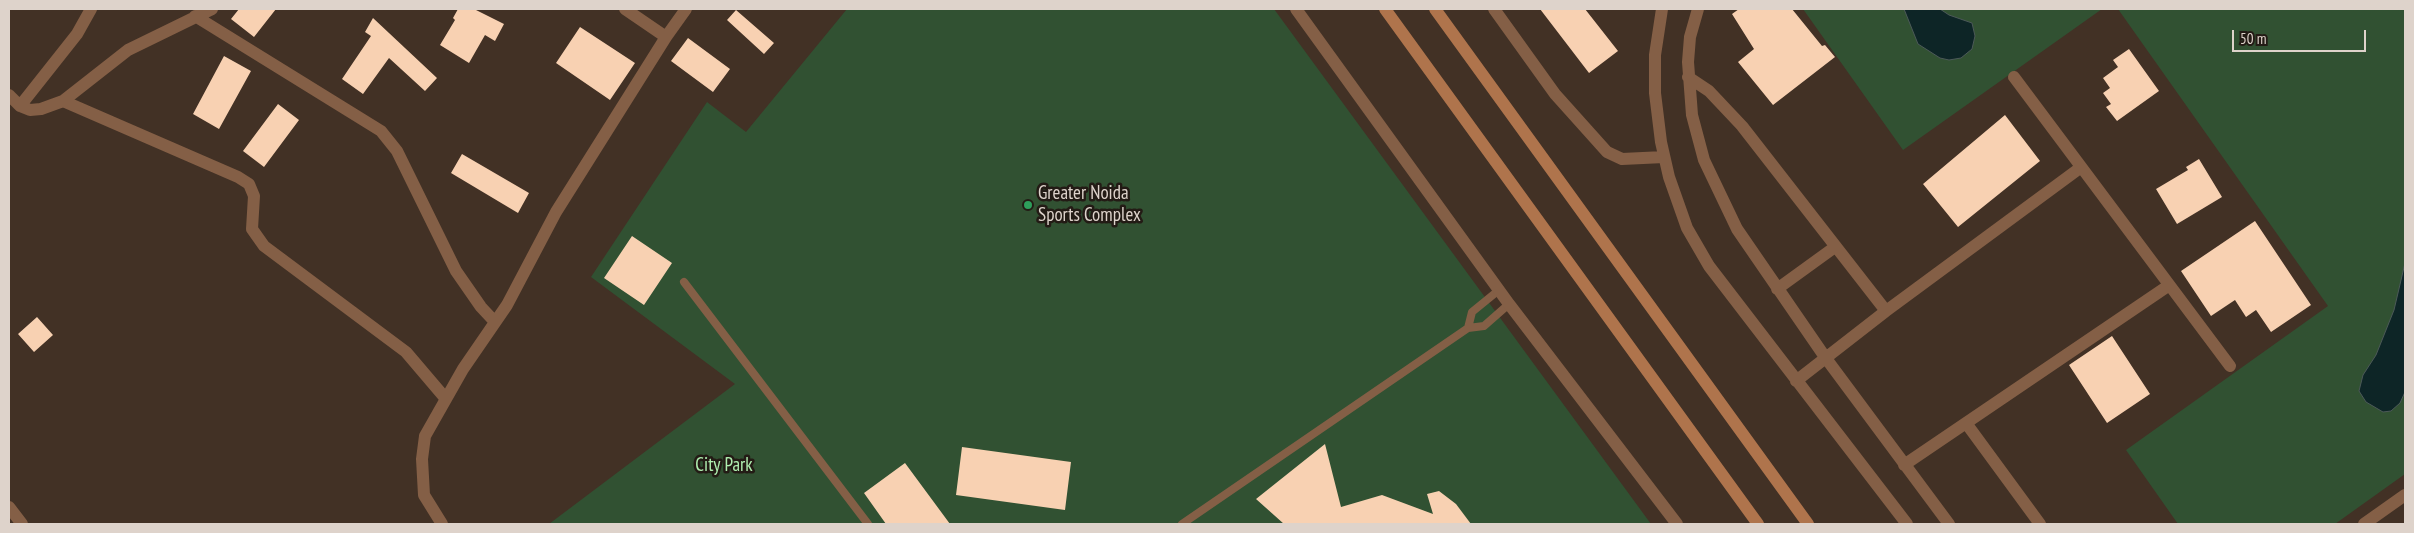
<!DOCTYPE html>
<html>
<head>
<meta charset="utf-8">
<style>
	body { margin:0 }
	#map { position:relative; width:2414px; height:533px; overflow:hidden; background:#423125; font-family:"PT Sans Narrow",sans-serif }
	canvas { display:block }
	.frame { position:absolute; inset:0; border:10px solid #ded3cb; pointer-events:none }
	.scale { position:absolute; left:2232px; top:30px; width:134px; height:22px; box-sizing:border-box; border:2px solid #ded3cb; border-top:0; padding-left:6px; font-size:15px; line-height:18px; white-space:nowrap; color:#ded3cb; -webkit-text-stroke:4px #231b15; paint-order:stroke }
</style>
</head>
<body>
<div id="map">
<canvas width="2414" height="533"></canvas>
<div class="frame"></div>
<div class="scale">50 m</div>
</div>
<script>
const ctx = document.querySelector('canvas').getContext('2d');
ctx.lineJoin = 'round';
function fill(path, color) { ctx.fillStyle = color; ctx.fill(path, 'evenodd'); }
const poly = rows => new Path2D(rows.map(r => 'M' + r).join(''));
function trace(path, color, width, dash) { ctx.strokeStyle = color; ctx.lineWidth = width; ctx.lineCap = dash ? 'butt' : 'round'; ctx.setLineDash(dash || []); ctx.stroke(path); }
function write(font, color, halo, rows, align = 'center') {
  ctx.font = font + ' "PT Sans Narrow",sans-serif'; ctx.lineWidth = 5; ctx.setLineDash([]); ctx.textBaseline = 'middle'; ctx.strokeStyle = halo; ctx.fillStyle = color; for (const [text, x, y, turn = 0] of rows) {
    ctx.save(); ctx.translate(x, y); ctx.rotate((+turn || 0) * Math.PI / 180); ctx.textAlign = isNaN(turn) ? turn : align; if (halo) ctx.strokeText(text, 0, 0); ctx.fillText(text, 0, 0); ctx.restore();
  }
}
fill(poly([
	[847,9,1274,9,1651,524,549,524,735,384,591,277,707,102,746,132],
	[1803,9,2102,9,1903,150],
	[2118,9,2405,9,2405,474,2335,524,2178,524,2126,450,2328,306]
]), '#315132');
const water = poly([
	[1904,9,1940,9,1949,15,1972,23,1975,36,1972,49,1961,58,1949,60,1940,58,1918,44,1904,9],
	[2405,263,2405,392,2400,403,2391,411,2383,412,2366,402,2359,391,2363,375,2376,355,2394,310,2405,263]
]);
fill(water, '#0d2526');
trace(water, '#4c5958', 1);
fill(poly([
	[239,9,276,9,254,37,231,19],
	[458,9,474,9,504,24,495,41,485,35,469,63,440,45,455,20,453,18],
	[1540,9,1585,9,1618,51,1589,73],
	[1739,9,1792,9,1822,46,1825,45,1835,57,1773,105,1738,62,1754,49,1732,14],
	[736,10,774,43,764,54,727,20],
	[373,18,437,78,425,91,389,58,363,94,342,79,371,36,365,32],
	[580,27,635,63,610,100,556,63],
	[688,38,730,69,713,92,671,61],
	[2129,49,2159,91,2117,121,2106,107,2111,104,2103,93,2110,88,2103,78,2118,67,2113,60],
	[224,56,251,71,219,129,193,114],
	[278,104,299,120,264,167,243,151],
	[2005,115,2040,161,1958,227,1923,184],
	[462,154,529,193,518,213,451,173],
	[2199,159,2222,197,2177,224,2156,189,2188,170,2186,167],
	[2255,221,2311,305,2271,332,2256,310,2246,317,2235,300,2211,316,2181,271],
	[632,236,672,263,644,305,604,278],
	[37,317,53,335,34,352,18,334],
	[2112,336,2150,394,2107,423,2069,365],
	[1325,444,1341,507,1382,495,1433,514,1427,494,1439,491,1456,504,1471,524,1284,524,1256,499],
	[962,447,1071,462,1065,510,956,495],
	[905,463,950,524,886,524,864,493]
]), '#f8d1b2');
trace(poly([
	[684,282,868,524],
	[1468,328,1472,312,1499,290],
	[1182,524,1468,328,1484,326,1509,304]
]), '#845f46', 8);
trace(poly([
	[625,9,666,37],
	[1296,9,1509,304,1677,524],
	[1494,9,1555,94,1607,152,1622,159,1664,157],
	[1662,9,1655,55,1655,93,1661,142,1669,177,1687,228,1709,266,1907,524],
	[1698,9,1690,37,1688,62,1692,115,1704,160,1737,229,1825,357,1949,524],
	[195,16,381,131,397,151,456,271,481,307,495,322],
	[1688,77,1709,91,1742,126,1886,311],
	[2014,77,2230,366],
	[9,95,20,106,30,110,41,109,63,101,128,50,212,9],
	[63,101,238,177,249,184,254,196,252,229,264,246,406,352,446,399],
	[20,106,77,34,91,9],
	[1777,289,1835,247],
	[1796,381,1886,311,2080,168],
	[1966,423,2040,524],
	[1904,465,2168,286],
	[9,507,22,524],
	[442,524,424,495,422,459,425,436,463,369,507,305,556,212,666,37,686,9],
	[2364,524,2405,495]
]), '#845f46', 12);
trace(poly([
	[1385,9,1758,524],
	[1435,9,1808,524]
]), '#af744c', 12);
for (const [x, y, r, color] of [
	[1028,205,5,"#2e9e5b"]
]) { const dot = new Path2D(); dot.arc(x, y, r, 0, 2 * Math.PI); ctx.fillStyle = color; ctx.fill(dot); trace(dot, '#231b15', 2); }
write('19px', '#ded3cb', '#231b15', [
	["Greater Noida",1038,194],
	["Sports Complex",1038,216]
], 'left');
write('19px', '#afeeaf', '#231b15', [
	["City Park",724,466]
]);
</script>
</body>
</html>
